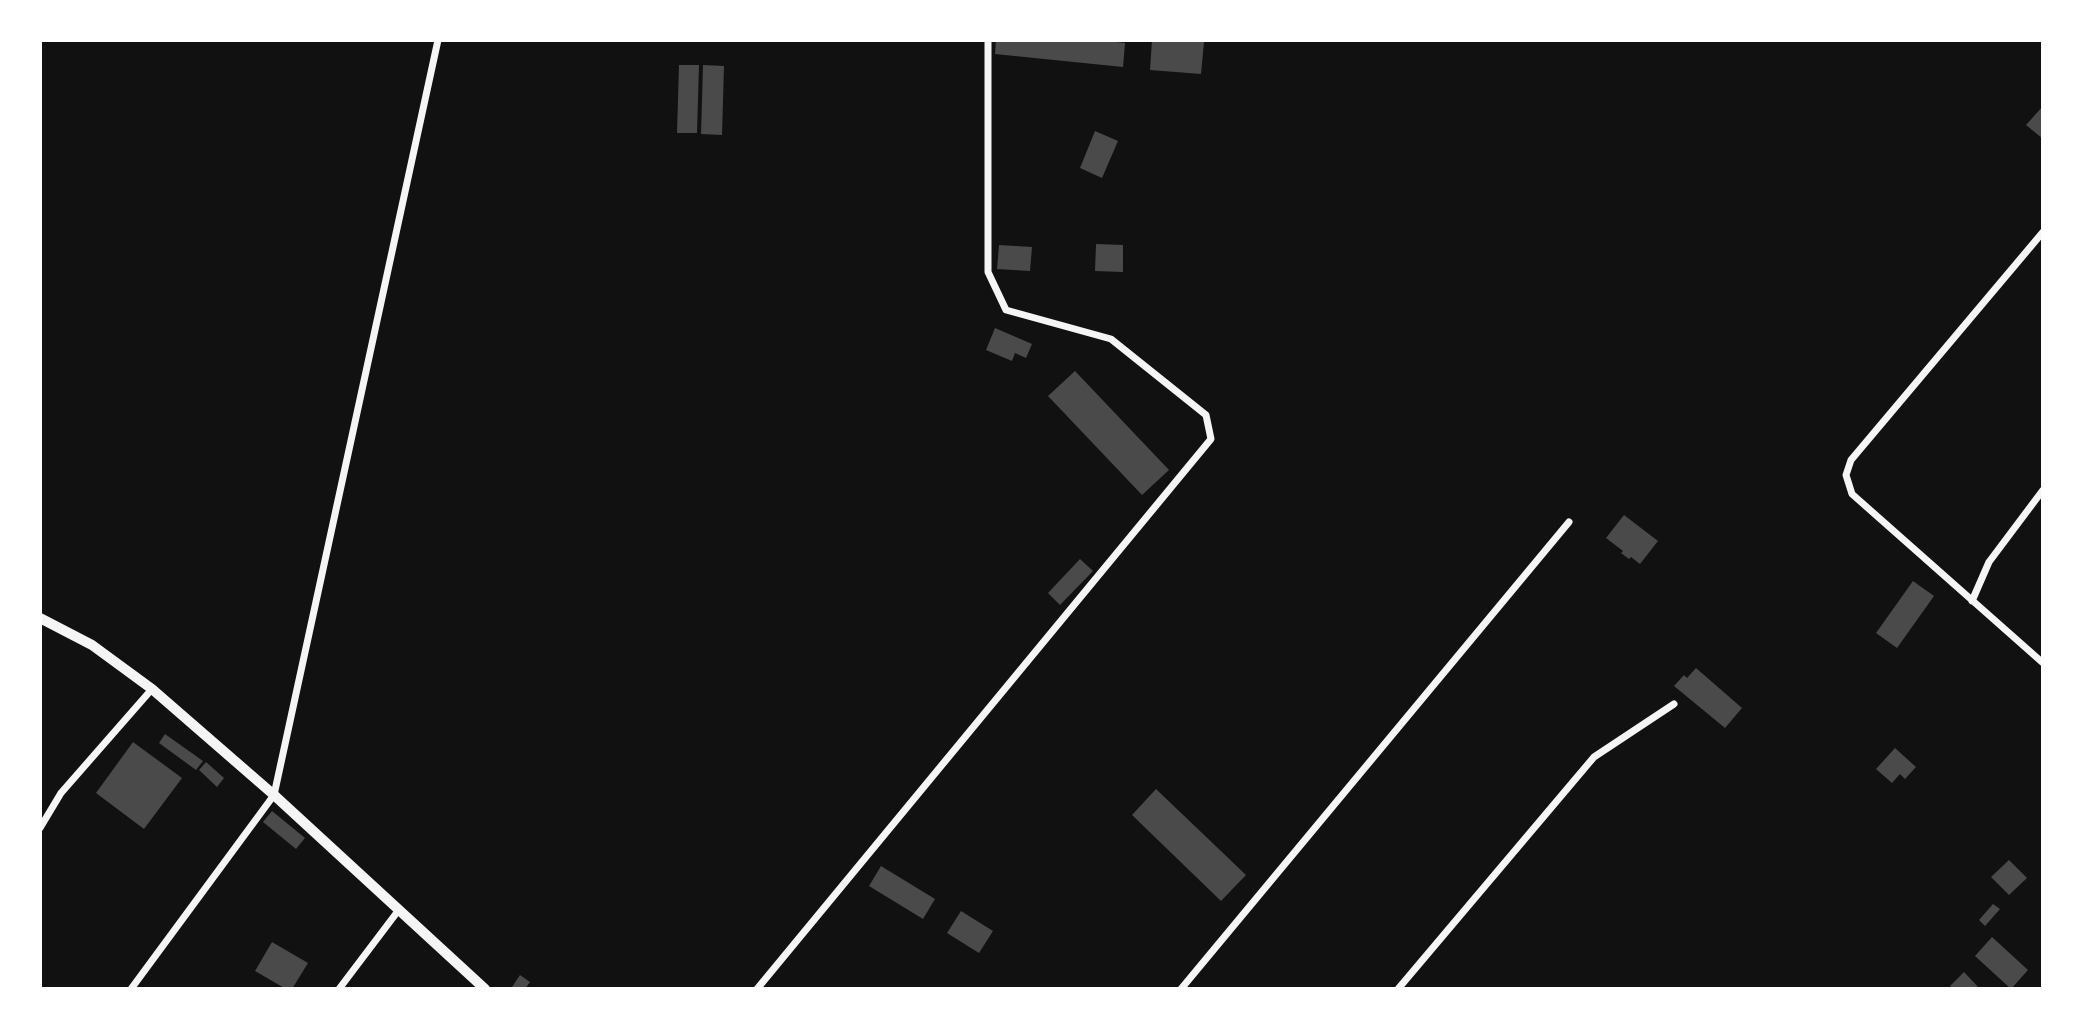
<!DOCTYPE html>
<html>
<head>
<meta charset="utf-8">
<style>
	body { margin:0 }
	#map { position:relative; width:2083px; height:1029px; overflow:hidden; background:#111; font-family:Lato,sans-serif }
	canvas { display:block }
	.frame { position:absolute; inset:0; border:42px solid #fff; pointer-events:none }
</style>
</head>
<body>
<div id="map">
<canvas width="2083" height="1029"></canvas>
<div class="frame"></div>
</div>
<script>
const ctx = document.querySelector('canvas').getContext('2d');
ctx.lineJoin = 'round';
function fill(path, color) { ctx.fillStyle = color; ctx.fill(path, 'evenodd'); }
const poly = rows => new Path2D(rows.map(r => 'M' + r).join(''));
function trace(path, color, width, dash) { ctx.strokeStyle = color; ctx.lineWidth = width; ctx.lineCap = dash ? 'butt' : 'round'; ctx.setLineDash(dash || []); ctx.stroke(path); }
fill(poly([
	[996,40,1098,40,1125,43,1123,67,995,54],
	[1152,40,1204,42,1201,74,1150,70],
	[679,65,699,65,697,133,677,133],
	[703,65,724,66,722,135,701,134],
	[2043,106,2043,139,2026,125],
	[1095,131,1118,141,1102,178,1080,168],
	[1096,244,1123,245,1123,272,1095,271],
	[999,245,1032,247,1030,271,997,269],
	[995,328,1032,344,1026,358,1015,353,1012,361,986,350],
	[1075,371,1169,470,1142,495,1048,396],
	[1624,515,1658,541,1640,564,1631,557,1629,559,1621,553,1623,551,1606,538],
	[1080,559,1093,571,1060,605,1048,593],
	[1913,581,1934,596,1897,648,1876,633],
	[1696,668,1742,708,1725,728,1674,686,1684,675,1687,678],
	[165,734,203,761,196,770,159,743],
	[133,742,182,778,144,829,96,793],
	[1895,748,1916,767,1905,779,1900,774,1892,783,1876,769],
	[206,762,224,778,217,787,199,770],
	[1156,789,1246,875,1221,901,1132,815],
	[272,811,305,838,296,849,263,822],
	[2009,860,2027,878,2009,895,1991,877],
	[881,866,935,899,923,919,869,886],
	[1993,904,2000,909,1985,926,1979,920],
	[961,911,993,931,979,953,947,933],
	[1992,937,2028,970,2011,989,1975,956],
	[272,942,308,963,292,989,286,989,255,971],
	[1964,972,1980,989,1952,989,1950,986],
	[520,975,530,982,525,989,515,989,512,987]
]), '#4a4a4a');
trace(poly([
	[2043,232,1851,460,1846,475,1852,494,2043,663],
	[1972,601,1989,562,2043,490],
	[40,828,61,793,152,689],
	[131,989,274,795,438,40],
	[339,989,398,911],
	[757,989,1211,439,1206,415,1111,339,1006,310,988,272,988,40],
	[1181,989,1569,522],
	[1398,989,1594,757,1674,704]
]), '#f5f5f5', 7);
trace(poly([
	[40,618,92,645,152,689,274,795,485,989]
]), '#f5f5f5', 10);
</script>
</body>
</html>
